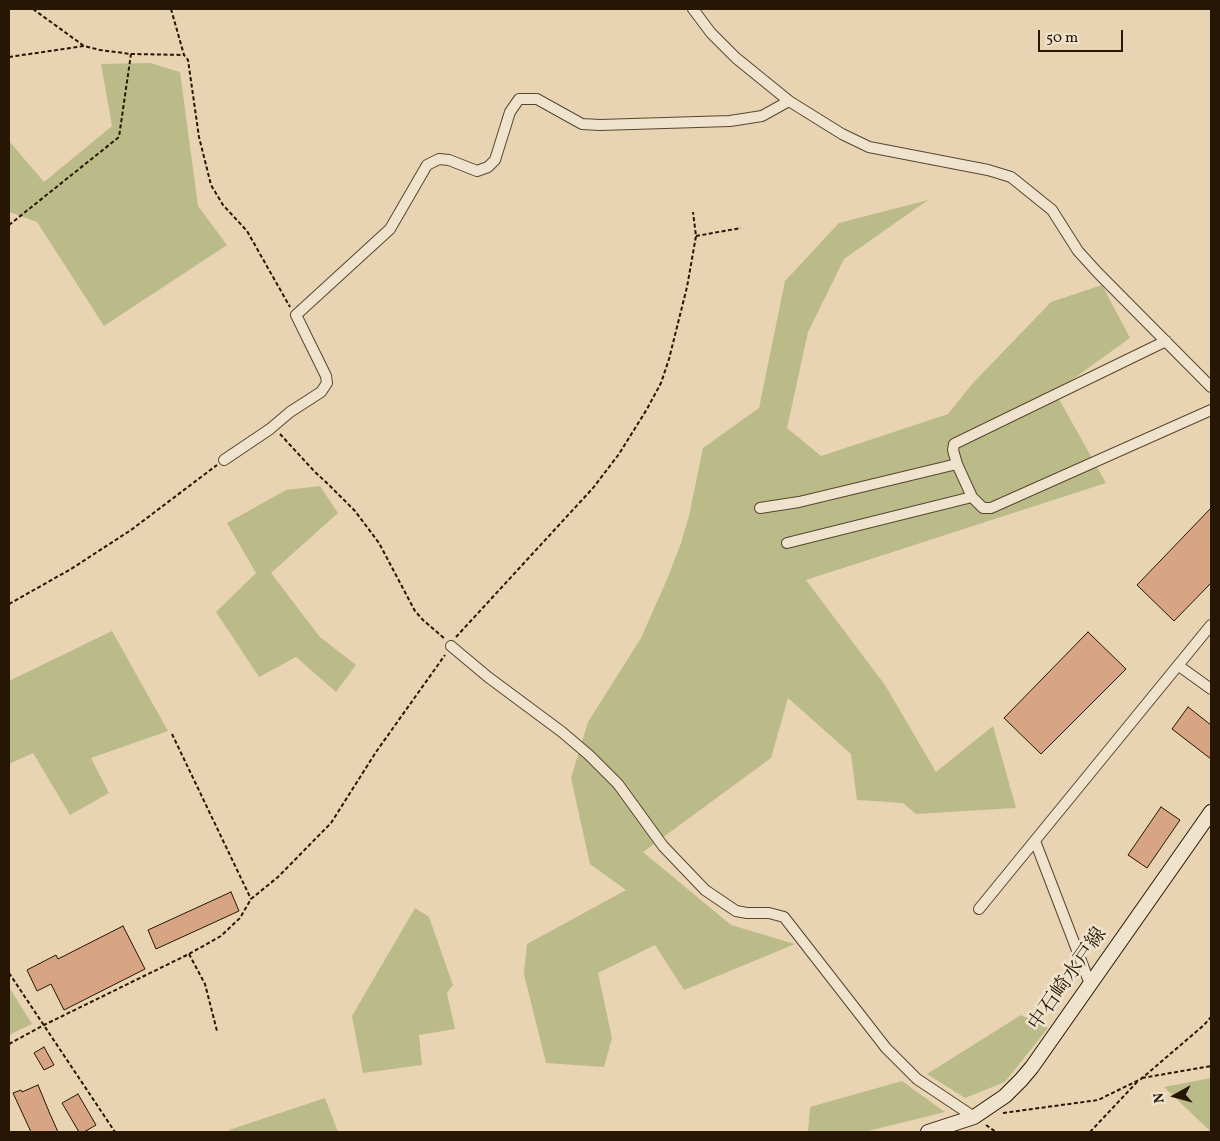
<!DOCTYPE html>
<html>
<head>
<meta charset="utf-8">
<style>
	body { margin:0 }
	#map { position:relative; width:1220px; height:1141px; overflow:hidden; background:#e8d4b3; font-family:Vollkorn,serif }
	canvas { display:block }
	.frame { position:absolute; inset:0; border:10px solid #261603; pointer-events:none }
	.north { position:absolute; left:1150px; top:1071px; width:50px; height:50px; -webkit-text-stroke:4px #f0e3ce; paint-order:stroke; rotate:263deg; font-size:14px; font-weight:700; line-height:20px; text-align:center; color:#261603 }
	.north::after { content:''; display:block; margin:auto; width:18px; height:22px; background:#261603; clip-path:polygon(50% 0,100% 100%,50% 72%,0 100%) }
	.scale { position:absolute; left:1038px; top:30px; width:85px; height:22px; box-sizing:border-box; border:2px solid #261603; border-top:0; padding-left:6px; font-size:15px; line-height:18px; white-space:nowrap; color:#261603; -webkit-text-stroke:4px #f0e3ce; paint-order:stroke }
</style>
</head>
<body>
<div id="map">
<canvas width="1220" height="1141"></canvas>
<div class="frame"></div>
<div class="north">N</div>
<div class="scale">50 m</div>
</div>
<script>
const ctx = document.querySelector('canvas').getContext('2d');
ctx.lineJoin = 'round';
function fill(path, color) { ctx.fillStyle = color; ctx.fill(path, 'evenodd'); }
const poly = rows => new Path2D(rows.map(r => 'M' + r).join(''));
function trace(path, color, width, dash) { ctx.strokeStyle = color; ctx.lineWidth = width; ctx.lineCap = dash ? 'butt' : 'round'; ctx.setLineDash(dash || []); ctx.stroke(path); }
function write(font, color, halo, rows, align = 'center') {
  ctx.font = font + ' Vollkorn,"Noto Serif JP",serif'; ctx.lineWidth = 5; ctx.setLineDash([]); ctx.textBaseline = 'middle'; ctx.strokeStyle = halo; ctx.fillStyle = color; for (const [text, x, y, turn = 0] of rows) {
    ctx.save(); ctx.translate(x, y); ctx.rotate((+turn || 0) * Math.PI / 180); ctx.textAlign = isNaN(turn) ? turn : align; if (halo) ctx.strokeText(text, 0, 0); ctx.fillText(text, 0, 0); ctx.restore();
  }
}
fill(poly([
	[150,63,180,72,198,206,227,245,104,326,37,222,9,212,9,141,44,182,112,126,101,64],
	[928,200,844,259,808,332,787,428,821,456,948,414,973,383,1051,302,1102,285,1130,338,1055,392,1106,483,806,580,885,685,936,772,993,726,1016,808,916,814,903,803,857,800,851,754,788,698,771,758,643,852,731,925,795,944,684,990,655,945,598,973,612,1038,604,1067,546,1063,524,974,527,944,626,890,590,864,571,778,588,722,641,638,668,577,681,543,689,516,703,448,759,408,785,281,839,223],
	[320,486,338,513,271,573,320,637,356,665,336,692,296,657,259,677,216,612,256,573,227,523,286,490],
	[112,631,168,731,91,758,109,793,70,815,33,753,9,764,9,681],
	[415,908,429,917,453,985,447,993,455,1029,419,1035,422,1065,363,1073,352,1016],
	[9,987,32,1024,9,1035],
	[1021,1015,1048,1028,1005,1082,965,1098,927,1074],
	[1211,1078,1211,1132,1164,1087],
	[902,1081,945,1112,864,1132,808,1132,810,1107],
	[325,1098,338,1132,229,1132,229,1130]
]), '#bbbb89');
const building = poly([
	[1211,508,1211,583,1174,621,1137,585,1211,508],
	[1088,632,1126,669,1041,754,1004,718,1088,632],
	[1188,707,1211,725,1211,759,1172,729,1188,707],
	[1161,807,1180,820,1147,868,1128,855,1161,807],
	[231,892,239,911,156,949,148,930,231,892],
	[123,926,145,969,64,1010,51,984,37,991,27,970,56,955,58,959,123,926],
	[44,1047,54,1065,44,1070,34,1053,44,1047],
	[38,1085,50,1114,58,1132,31,1132,13,1093,21,1090,22,1092,38,1085],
	[78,1094,96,1125,84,1132,79,1132,62,1103,78,1094]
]);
fill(building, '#d7a584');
trace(building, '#261603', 1);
const street = poly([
	[693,9,711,33,736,58,789,101,842,134,869,147,988,170,1011,177,1052,210,1078,251,1098,273,1211,387],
	[1166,341,954,444,953,450,957,464,972,497,983,508,991,508,1211,410],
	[224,460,270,429,290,412,321,392,327,383,326,376,296,315,390,229,427,165,439,159,449,160,477,171,488,167,495,160,510,112,519,99,537,99,582,124,600,125,730,121,762,116,789,101],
	[760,508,799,502,957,464],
	[787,543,972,497],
	[451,646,488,677,562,732,589,755,618,784,663,846,705,890,736,911,747,913,769,913,784,917,886,1048,917,1079,974,1117],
	[1179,666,1211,689],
	[1035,841,1090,984],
	[979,909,1211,625]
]);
const secondary = poly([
	[928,1132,974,1117,1005,1096,1021,1080,1032,1067,1211,812]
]);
trace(street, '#56462f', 12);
trace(secondary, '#261603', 16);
trace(poly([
	[33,9,84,46],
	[171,9,184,55,188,60,199,137,211,185,223,205,247,231,290,307],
	[9,57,84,46,100,50,131,54,184,55],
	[9,225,119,137,131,54],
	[696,236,741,228],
	[280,434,314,471,329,485,355,511,379,543,415,611,423,620,445,639],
	[9,604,71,569,131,530,217,465],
	[456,637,593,488,619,454,647,409,661,383,669,359,687,287,696,236,693,212],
	[172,734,251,899],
	[189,954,205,984,217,1031],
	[9,973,115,1132],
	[9,1044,44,1025,189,954,221,936,240,918,251,899,278,877,331,823,376,752,445,655],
	[1142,1078,1211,1066],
	[1003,1113,1098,1100,1141,1079,1204,1025,1211,1017],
	[986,1125,996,1132],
	[1090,1132,1138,1081]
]), '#261603', 2, [4, 2.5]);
trace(street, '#f0e3ce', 10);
trace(secondary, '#f0e3ce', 14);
write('20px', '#261603', '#f0e3ce', [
	["中石崎水戸線",1069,980,-55]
]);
</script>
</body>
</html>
